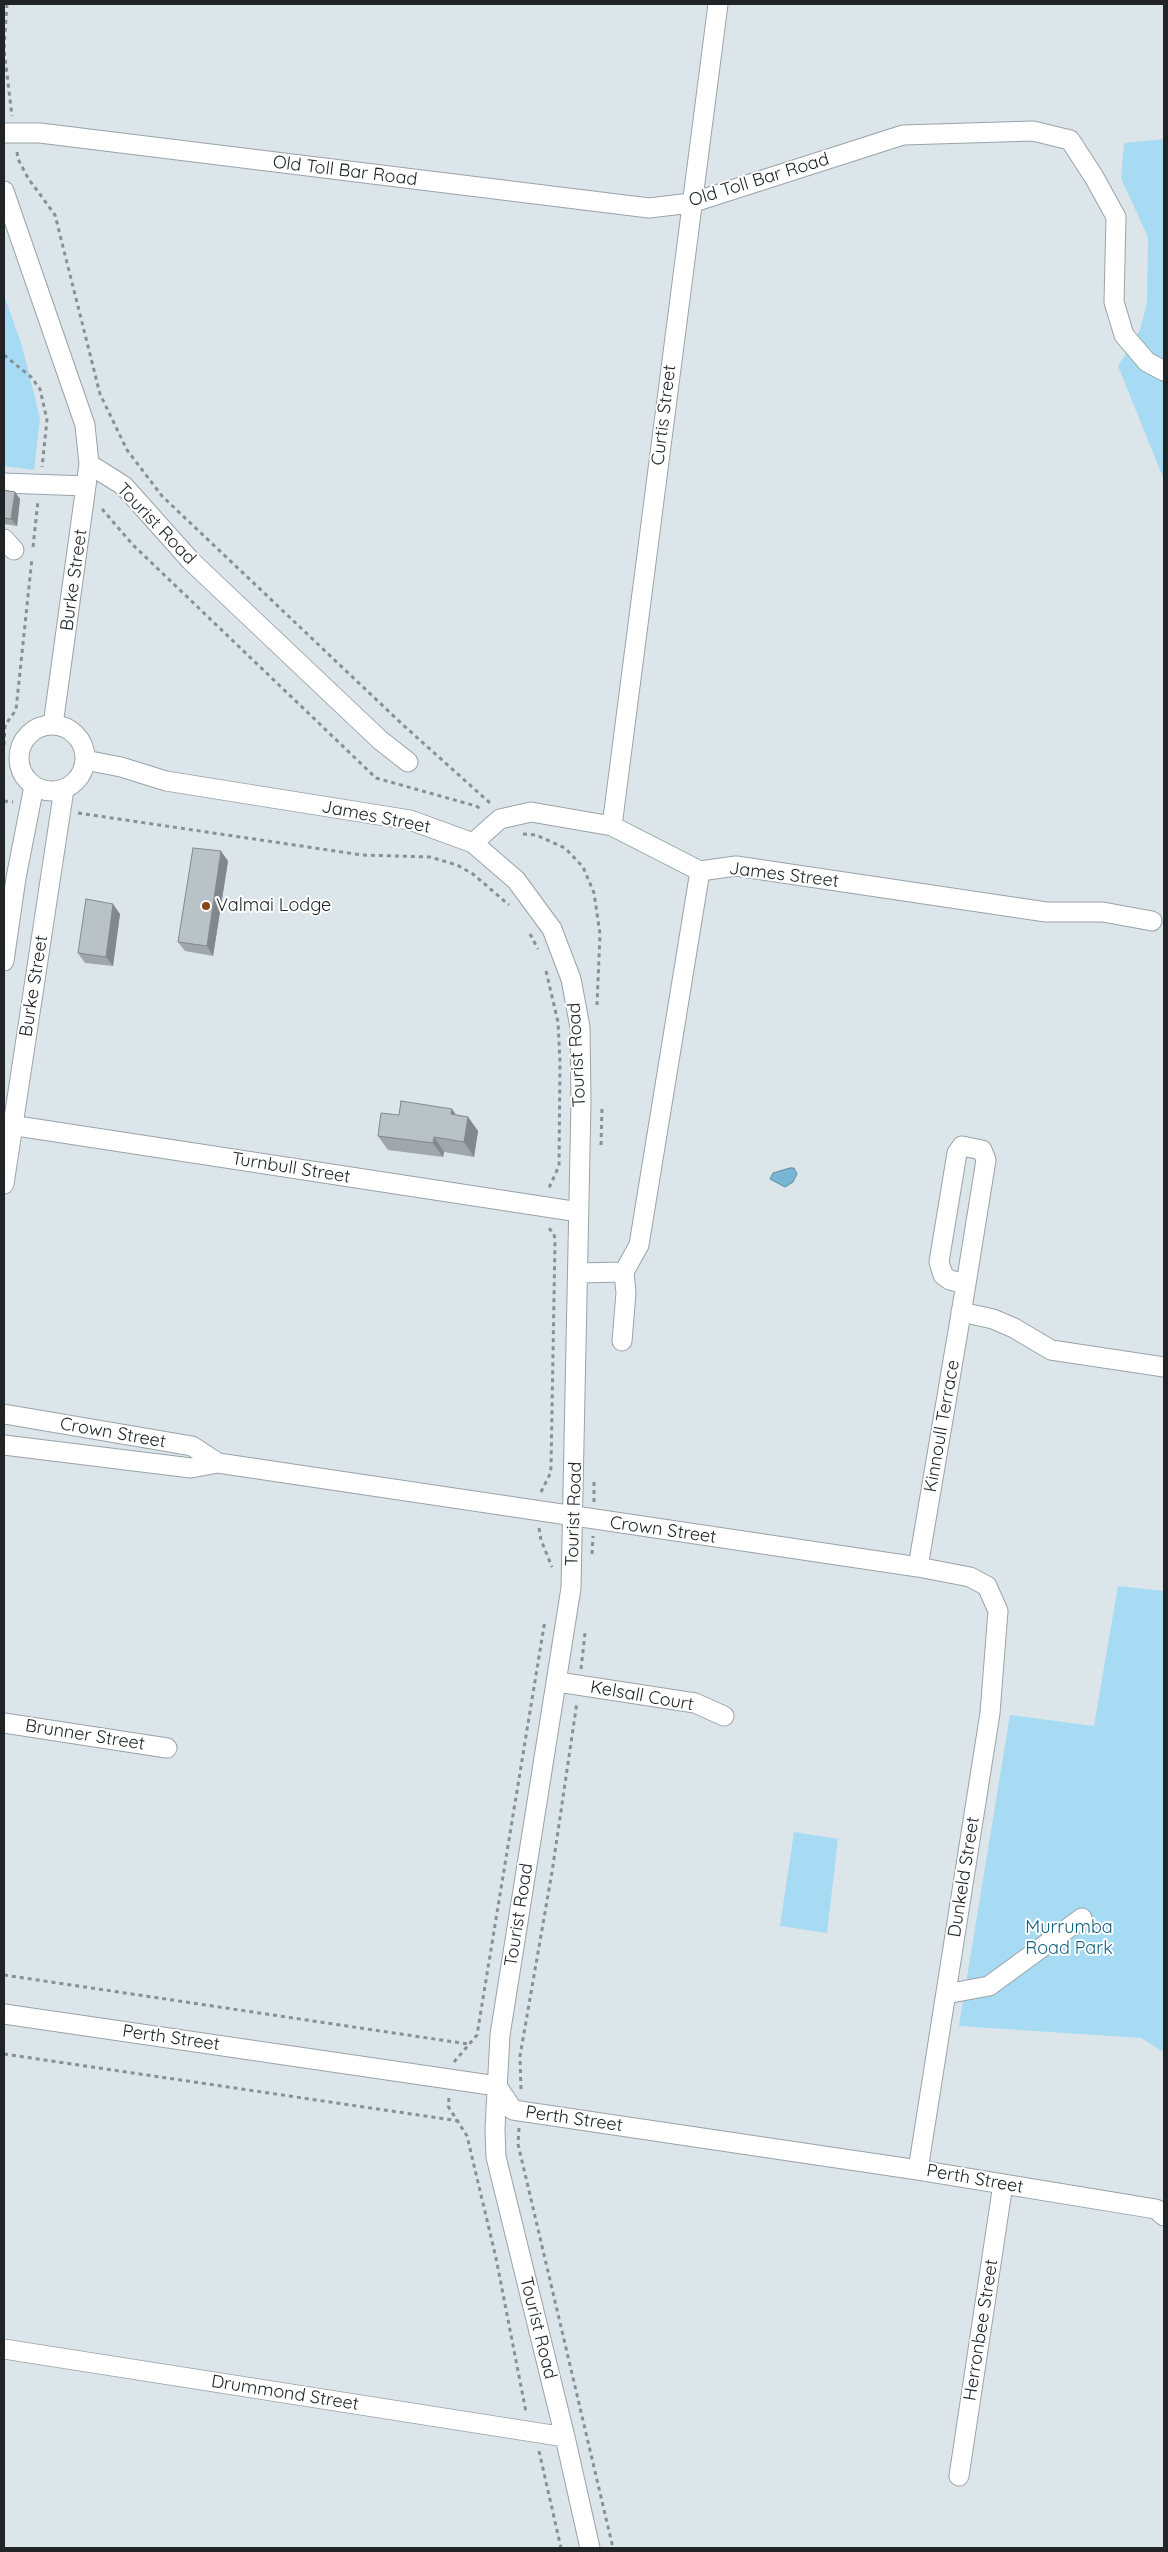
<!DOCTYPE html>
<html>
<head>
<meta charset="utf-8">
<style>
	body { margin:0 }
	#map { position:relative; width:1168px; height:2552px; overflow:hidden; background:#dbe5ea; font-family:Quicksand,sans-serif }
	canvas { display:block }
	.frame { position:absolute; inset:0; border:5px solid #212426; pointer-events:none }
</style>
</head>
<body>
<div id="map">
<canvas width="1168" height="2552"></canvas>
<div class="frame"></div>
</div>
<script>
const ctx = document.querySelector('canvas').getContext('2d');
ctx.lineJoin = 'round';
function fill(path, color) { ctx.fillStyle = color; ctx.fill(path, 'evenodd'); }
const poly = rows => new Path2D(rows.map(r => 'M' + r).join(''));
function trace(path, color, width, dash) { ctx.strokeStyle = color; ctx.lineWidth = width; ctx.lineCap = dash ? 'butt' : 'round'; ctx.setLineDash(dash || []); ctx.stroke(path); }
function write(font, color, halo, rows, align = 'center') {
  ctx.font = font + ' Quicksand,sans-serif'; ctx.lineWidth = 4; ctx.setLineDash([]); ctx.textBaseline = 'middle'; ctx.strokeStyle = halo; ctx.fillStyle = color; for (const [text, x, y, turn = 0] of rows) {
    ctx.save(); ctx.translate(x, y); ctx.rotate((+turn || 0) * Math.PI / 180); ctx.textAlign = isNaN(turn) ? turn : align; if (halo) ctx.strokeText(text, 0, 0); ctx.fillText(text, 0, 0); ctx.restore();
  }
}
fill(poly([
	[1164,139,1164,480,1118,366,1140,330,1147,303,1148,237,1121,178,1124,143],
	[4,295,22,346,40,418,34,470,4,466],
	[1118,1586,1164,1591,1164,2052,1141,2038,959,2026,1010,1715,1094,1726],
	[794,1832,838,1839,827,1933,780,1926]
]), '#a7dbf4');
const water = poly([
	[790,1168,794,1168,797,1174,793,1182,785,1187,770,1179,773,1173,790,1168]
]);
fill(water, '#79b6d3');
trace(water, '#5f8a9f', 1);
const minor = poly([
	[4,133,40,133,649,208,691,203,903,135,1033,131,1070,140,1094,177,1116,217,1114,302,1124,335,1147,362,1164,371],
	[4,191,85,425,89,464,53,725],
	[89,464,124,486,191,561,380,740,408,762],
	[4,483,86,486],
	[4,539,14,550],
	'19 758a33 33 0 1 1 66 0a33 33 0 1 1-66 0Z',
	[85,760,121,767,166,781,410,820,473,843,516,880,552,929,571,979,580,1027,581,1102,571,1588,500,2035,495,2129,496,2157,565,2437,590,2548],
	[612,826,718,4],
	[473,843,500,819,531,812,612,826,700,871,736,866,1046,912,1103,912,1152,921],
	[4,961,16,878,34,786],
	[4,1124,579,1212],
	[4,1184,64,789],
	[578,1273,624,1272,639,1245,700,871],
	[961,1312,993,1319,1014,1328,1051,1350,1164,1367],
	[622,1341,626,1293,624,1272],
	[4,1414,192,1446,218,1463],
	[4,1445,191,1468,218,1463,918,1567,970,1577,987,1586,998,1611,990,1713,918,2170],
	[918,1567,966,1284,986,1160,982,1150,962,1146,957,1153,939,1262,943,1275,950,1280,966,1284],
	[558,1682,695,1703,724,1716],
	[4,1723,167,1748],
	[946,1994,989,1986,1082,1918],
	[4,2014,497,2086,513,2110,918,2170,1156,2209,1164,2216],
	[4,2349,565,2437],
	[959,2476,1003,2184]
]);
trace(minor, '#9aa3a8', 21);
trace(poly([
	[7,4,4,49,12,116],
	[17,152,18,159,28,178,55,215,100,394,127,450,162,496,402,724,490,803],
	[4,355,31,377,40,389,47,420,42,467],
	[102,509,133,545,376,778,476,806,483,810],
	[33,547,38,501],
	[4,745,5,725,16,710,32,558],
	[4,801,13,802],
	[78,813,362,855,430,857,457,865,473,874,509,905],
	[523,834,536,835,565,848,583,867,594,893,600,934,597,1005],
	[530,934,538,949],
	[546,971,558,1022,560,1062,559,1166,548,1190],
	[601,1145,602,1108],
	[541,1492,550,1474,551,1467,555,1241,554,1234,547,1226],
	[594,1502,594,1478],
	[539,1528,541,1540,552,1567],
	[592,1554,593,1536],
	[581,1669,585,1633],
	[4,1975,468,2044],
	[4,2054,459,2121],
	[454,2062,477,2035,545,1620],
	[521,2089,520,2056,552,1872,577,1702],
	[449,2098,448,2106,467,2136,496,2258,526,2412],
	[519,2128,518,2144,613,2548],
	[539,2451,561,2548]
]), '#899093', 3, [4, 4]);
trace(minor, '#fff', 19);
fill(poly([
	[4,490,15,492,20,499,17,526,4,524],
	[228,861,213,956,185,951,178,942],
	[120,914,113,966,85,963,78,953],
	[452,1109,456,1115,468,1117,478,1131,474,1157,444,1152,443,1157,388,1150,378,1136,399,1115]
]), '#9fa7ab');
fill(poly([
	[15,492,20,499,17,526,11,519],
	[221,851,228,861,213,956,207,946],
	[113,904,120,914,113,966,106,957],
	[452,1109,462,1124,451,1114],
	[468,1117,478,1131,474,1157,464,1142],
	[434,1137,444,1152,443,1157,433,1143]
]), '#82888b');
const building = poly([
	[4,490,15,492,11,519,4,518,4,490],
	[193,848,221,851,207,946,178,942,193,848],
	[86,899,113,904,106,957,78,953,86,899],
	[401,1101,452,1109,451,1114,468,1117,464,1142,434,1137,433,1143,378,1136,381,1113,399,1115,401,1101]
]);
fill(building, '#b9c2c7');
trace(building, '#82888b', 1);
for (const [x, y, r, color] of [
	[206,906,5,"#884419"]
]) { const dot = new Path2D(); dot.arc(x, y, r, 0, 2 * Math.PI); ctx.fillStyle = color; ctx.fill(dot); trace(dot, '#fff', 2); }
write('18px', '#212426', '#fff', [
	["Old Toll Bar Road",345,171,7],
	["Old Toll Bar Road",759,180,-17],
	["Curtis Street",664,415,-83],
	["Tourist Road",156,524,46],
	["Burke Street",74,580,-82],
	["James Street",376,817,11],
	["James Street",784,875,7],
	["Burke Street",34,986,-81],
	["Tourist Road",577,1055,-93],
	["Turnbull Street",291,1168,9],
	["Kinnoull Terrace",942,1426,-80],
	["Crown Street",113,1433,10],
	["Tourist Road",574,1514,-88],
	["Crown Street",663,1530,8],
	["Kelsall Court",642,1696,10],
	["Brunner Street",85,1735,9],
	["Dunkeld Street",964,1877,-81],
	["Tourist Road",519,1915,-81],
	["Perth Street",171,2038,8],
	["Perth Street",574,2119,8],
	["Perth Street",975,2179,10],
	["Tourist Road",538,2328,76],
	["Herronbee Street",981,2330,-81],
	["Drummond Street",285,2393,9]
]);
write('18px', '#212426', '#fff', [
	["Valmai Lodge",216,906]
], 'left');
write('18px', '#105f7c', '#fff', [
	["Murrumba",1069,1928],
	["Road Park",1069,1949]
]);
</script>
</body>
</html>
